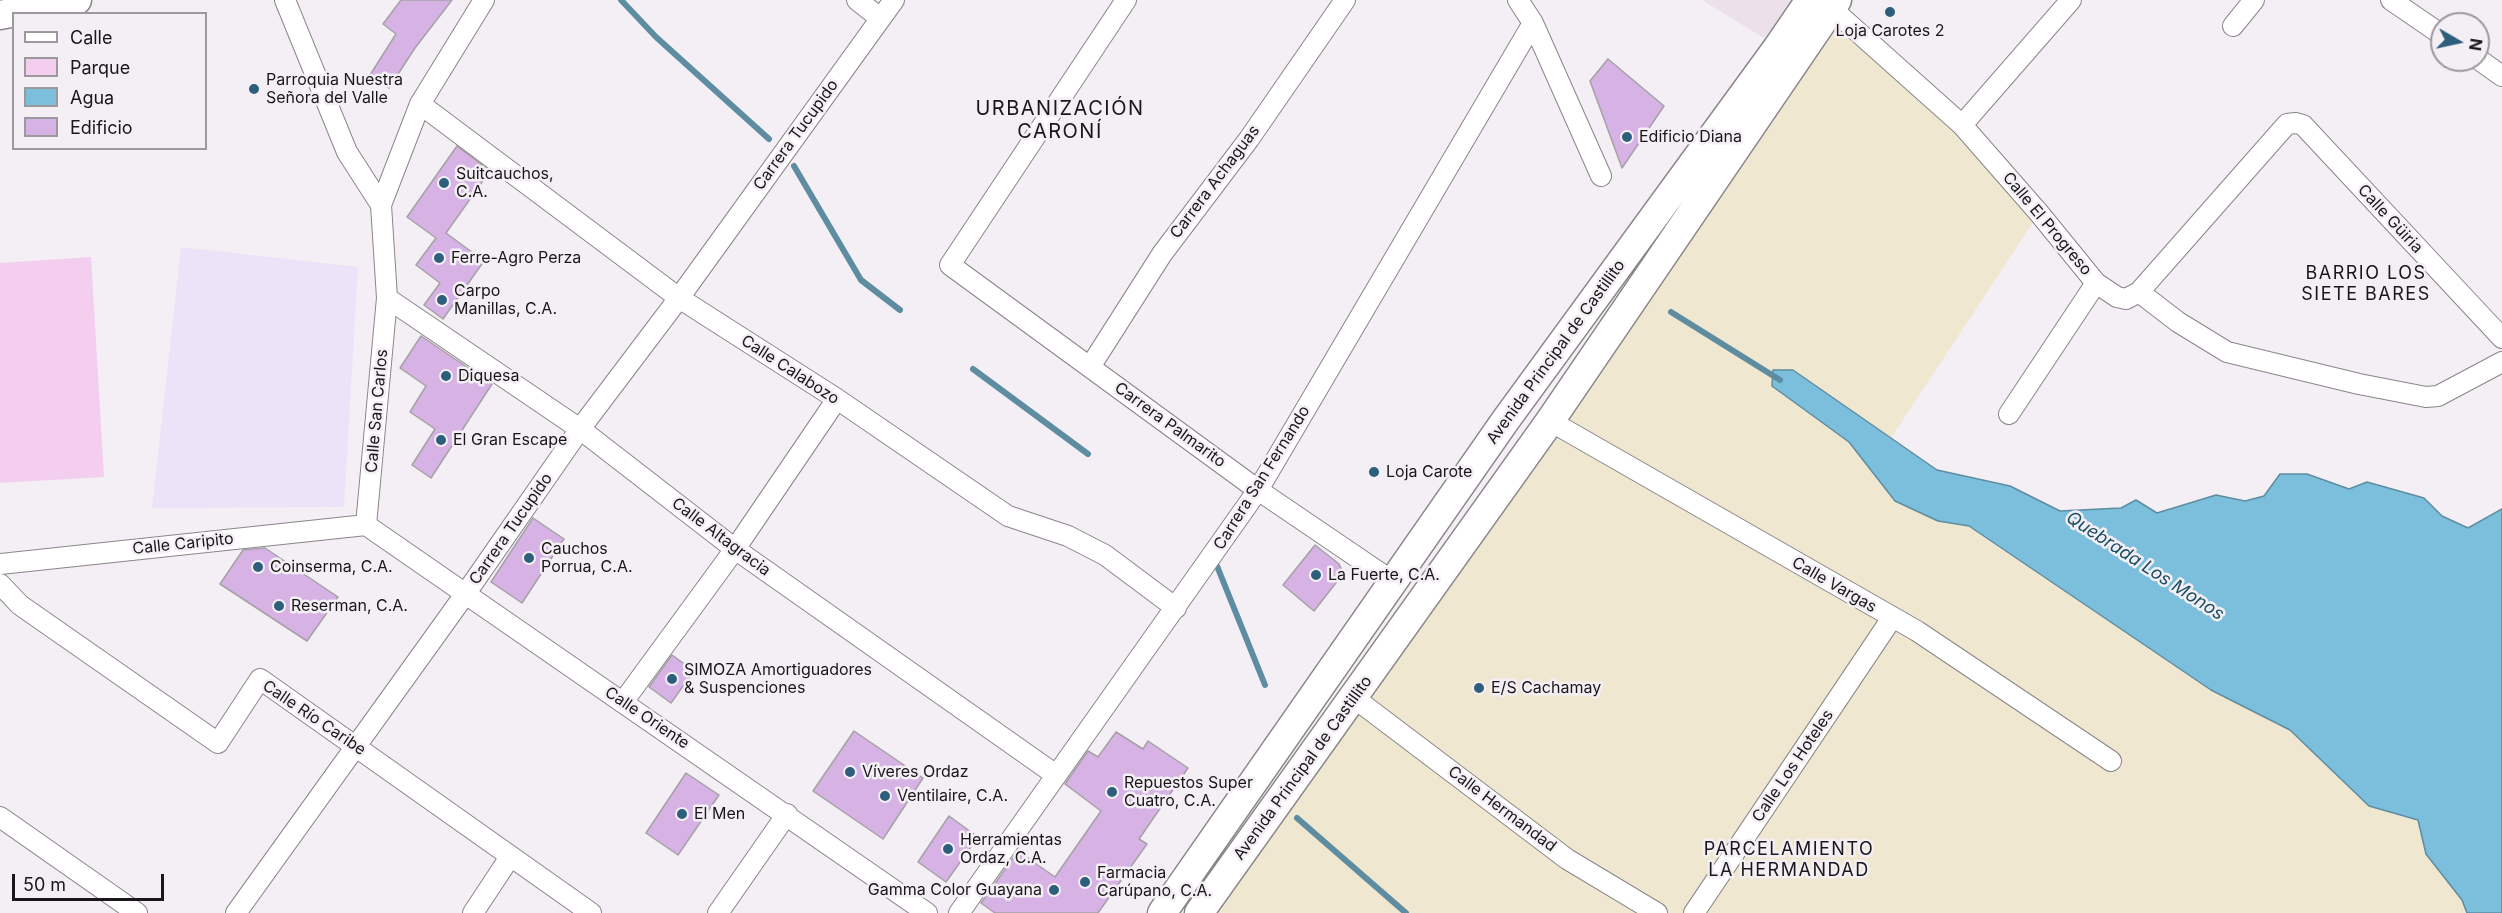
<!DOCTYPE html>
<html>
<head>
<meta charset="utf-8">
<style>
	body { margin:0 }
	#map { position:relative; width:2502px; height:913px; overflow:hidden; background:#f4eff4; font-family:Inter,sans-serif }
	canvas { display:block }
	.legend { position:absolute; left:12px; top:12px; width:195px; height:138px; box-sizing:border-box; background:#f4eff4; border:2px solid #9c999c; margin:0; padding:8px 10px; list-style:none; font-size:18px; color:#191719 }
	.legend li { display:flex; align-items:center; gap:12px; height:30px }
	.legend b { width:30px; border:2px solid #9c999c }
	.north { position:absolute; left:2430px; top:12px; width:60px; height:60px; box-sizing:border-box; background:#f4eff4; border:2px solid #9c999c; border-radius:50%; rotate:99deg; font-size:16px; font-weight:700; line-height:24px; text-align:center; color:#191719 }
	.north::after { content:''; display:block; margin:auto; width:21px; height:27px; background:#2d5f7c; clip-path:polygon(50% 0,100% 100%,50% 72%,0 100%) }
	.scale { position:absolute; left:12px; top:874px; width:152px; height:27px; box-sizing:border-box; border:3px solid #191719; border-top:0; padding-left:8px; font-size:18px; line-height:21px; white-space:nowrap; color:#191719; -webkit-text-stroke:4px #f4eff4; paint-order:stroke }
</style>
</head>
<body>
<div id="map">
<canvas width="2502" height="913"></canvas>
<ul class="legend">
<li><b style="height:8px;background:#fff"></b>Calle</li>
<li><b style="height:16px;background:#f3ceef"></b>Parque</li>
<li><b style="height:16px;background:#7cbfdc"></b>Agua</li>
<li><b style="height:16px;background:#d6b2e5"></b>Edificio</li>
</ul>
<div class="north">N</div>
<div class="scale">50 m</div>
</div>
<script>
const ctx = document.querySelector('canvas').getContext('2d');
ctx.lineJoin = 'round';
function fill(path, color) { ctx.fillStyle = color; ctx.fill(path, 'evenodd'); }
const poly = rows => new Path2D(rows.map(r => 'M' + r).join(''));
function trace(path, color, width, dash) { ctx.strokeStyle = color; ctx.lineWidth = width; ctx.lineCap = dash ? 'butt' : 'round'; ctx.setLineDash(dash || []); ctx.stroke(path); }
function write(font, color, halo, rows, align = 'center') {
  ctx.font = font + ' Inter,sans-serif'; ctx.lineWidth = 5; ctx.setLineDash([]); ctx.textBaseline = 'middle'; ctx.strokeStyle = halo; ctx.fillStyle = color; for (const [text, x, y, turn = 0] of rows) {
    ctx.save(); ctx.translate(x, y); ctx.rotate((+turn || 0) * Math.PI / 180); ctx.textAlign = isNaN(turn) ? turn : align; if (halo) ctx.strokeText(text, 0, 0); ctx.fillText(text, 0, 0); ctx.restore();
  }
}
fill(poly([
	[1702,0,1810,0,1778,47]
]), '#ece1eb');
fill(poly([
	[1829,11,1900,72,2038,215,1891,438,1793,370,1772,386,1849,442,1895,501,1938,521,1969,526,2211,690,2290,730,2369,806,2418,820,2426,854,2462,900,2467,913,1195,913]
]), '#f0e7d1');
fill(poly([
	[181,247,358,267,344,507,152,508]
]), '#ece3f8');
fill(poly([
	[91,257,104,477,0,483,0,263]
]), '#f3ceef');
const water = poly([
	[1773,370,1793,370,1937,470,2010,486,2060,511,2121,508,2136,500,2157,513,2216,495,2245,501,2264,496,2280,474,2307,474,2349,489,2367,482,2424,498,2442,516,2468,528,2502,509,2502,913,2467,913,2462,900,2426,854,2418,820,2369,806,2290,730,2211,690,1969,526,1938,521,1895,501,1849,442,1772,386,1773,370]
]);
fill(water, '#7cbfdc');
trace(water, '#5e8da2', 1.5);
trace(poly([
	[621,0,656,37,769,139],
	[794,166,861,280,900,310],
	[1671,312,1780,380],
	[973,369,1088,454],
	[1217,566,1265,685],
	[1297,818,1406,913]
]), '#5e8da2', 6);
const building = poly([
	[401,0,452,0,415,48,389,88,370,75,396,34,383,24,401,0],
	[1608,59,1664,106,1622,168,1590,81,1608,59],
	[457,146,490,171,446,233,484,261,443,319,424,305,440,283,416,265,436,238,407,217,457,146],
	[421,336,492,384,431,478,412,465,435,429,410,412,426,386,400,368,421,336],
	[533,518,564,539,522,603,491,582,533,518],
	[1315,545,1339,564,1342,571,1339,579,1314,611,1283,585,1315,545],
	[265,548,338,597,307,641,220,584,243,550,265,548],
	[672,655,694,671,671,703,649,687,672,655],
	[854,731,923,778,883,839,813,791,854,731],
	[1116,732,1143,749,1148,741,1188,768,1139,839,1147,844,1098,913,995,913,981,903,1018,851,1055,877,1101,811,1065,784,1088,751,1098,757,1116,732],
	[686,773,719,795,678,855,646,833,686,773],
	[949,816,978,837,946,882,918,862,949,816]
]);
fill(building, '#d6b2e5');
trace(building, '#a5a1a6', 1.5);
const street = poly([
	[285,0,347,152,381,205],
	[857,0,880,18],
	[1126,0,950,265,1258,490,1392,581],
	[1518,0,1533,23,1601,176],
	[2391,0,2442,35],
	[1831,8,1962,125,2039,213,2096,283,2117,297,2126,299,2139,292,2178,322,2227,352,2359,384,2426,397,2438,396,2502,362],
	[2233,26,2254,0],
	[2478,59,2502,76],
	[420,104,679,298,837,399,1008,516,1068,536,1105,555,1176,608],
	[1962,125,2071,0],
	[2139,292,2287,124,2296,123,2303,125,2502,338],
	[387,298,580,429,735,549,1056,775],
	[1090,367,1162,254,1249,139,1345,0],
	[2009,414,2096,283],
	[1550,421,1917,631,2111,761],
	[366,525,927,913],
	[366,525,387,298,381,205,420,104,484,0],
	[0,564,366,525],
	[0,584,20,605,218,743,260,679,591,913],
	[1353,697,1567,859,1657,913],
	[623,702,735,549,837,399],
	[0,817,137,913],
	[236,913,466,593,580,429,679,298,894,0],
	[473,913,510,857],
	[718,913,787,814],
	[959,913,1258,490,1533,23],
	[1694,913,1892,618]
]);
const secondary = poly([
	[0,15,77,0],
	[1162,913,1505,421,1778,47,1810,0],
	[1199,913,1550,421,1837,0]
]);
trace(street, '#8a8589', 22);
trace(secondary, '#8a8589', 31);
trace(street, '#fff', 20);
trace(secondary, '#fff', 28);
for (const [x, y, r, color] of [
	[1890,12,6,"#2d5f7c"],
	[254,89,6,"#2d5f7c"],
	[1627,137,6,"#2d5f7c"],
	[444,183,6,"#2d5f7c"],
	[439,258,6,"#2d5f7c"],
	[442,300,6,"#2d5f7c"],
	[446,376,6,"#2d5f7c"],
	[441,440,6,"#2d5f7c"],
	[1374,472,6,"#2d5f7c"],
	[529,558,6,"#2d5f7c"],
	[258,567,6,"#2d5f7c"],
	[1316,575,6,"#2d5f7c"],
	[279,606,6,"#2d5f7c"],
	[672,679,6,"#2d5f7c"],
	[1479,688,6,"#2d5f7c"],
	[850,772,6,"#2d5f7c"],
	[1112,792,6,"#2d5f7c"],
	[885,796,6,"#2d5f7c"],
	[682,814,6,"#2d5f7c"],
	[948,849,6,"#2d5f7c"],
	[1085,882,6,"#2d5f7c"],
	[1054,890,6,"#2d5f7c"]
]) { const dot = new Path2D(); dot.arc(x, y, r, 0, 2 * Math.PI); ctx.fillStyle = color; ctx.fill(dot); trace(dot, '#f4eff4', 2); }
write('16px', '#191719', '#f4eff4', [
	["Loja Carotes 2",1890,31,"center"],
	["Parroquia Nuestra",266,80],
	["Señora del Valle",266,98],
	["Edificio Diana",1639,137],
	["Suitcauchos,",456,174],
	["C.A.",456,192],
	["Ferre-Agro Perza",451,258],
	["Carpo",454,291],
	["Manillas, C.A.",454,309],
	["Diquesa",458,376],
	["El Gran Escape",453,440],
	["Loja Carote",1386,472],
	["Cauchos",541,549],
	["Porrua, C.A.",541,567],
	["Coinserma, C.A.",270,567],
	["La Fuerte, C.A.",1328,575],
	["Reserman, C.A.",291,606],
	["SIMOZA Amortiguadores",684,670],
	["& Suspenciones",684,688],
	["E/S Cachamay",1491,688],
	["Víveres Ordaz",862,772],
	["Repuestos Super",1124,783],
	["Cuatro, C.A.",1124,801],
	["Ventilaire, C.A.",897,796],
	["El Men",694,814],
	["Herramientas",960,840],
	["Ordaz, C.A.",960,858],
	["Farmacia",1097,873],
	["Carúpano, C.A.",1097,891],
	["Gamma Color Guayana",1042,890,"right"]
], 'left');
write('16px', '#191719', '#f4eff4', [
	["Carrera Tucupido",796,135,-54],
	["Carrera Achaguas",1215,182,-53],
	["Calle Güiria",2390,219,47],
	["Calle El Progreso",2047,224,50],
	["Avenida Principal de Castillito",1556,352,-54],
	["Calle Calabozo",790,370,33],
	["Calle San Carlos",377,411,-85],
	["Carrera Palmarito",1170,425,36],
	["Carrera San Fernando",1262,478,-58],
	["Carrera Tucupido",511,529,-55],
	["Calle Altagracia",721,537,37],
	["Calle Caripito",183,544,-6],
	["Calle Vargas",1834,585,30],
	["Calle Río Caribe",314,718,34],
	["Calle Oriente",647,718,34],
	["Calle Los Hoteles",1793,766,-56],
	["Avenida Principal de Castillito",1303,768,-54],
	["Calle Hermandad",1502,809,37]
]);
ctx.letterSpacing = '1.5px';
write('18px', '#191719', '#f4eff4', [
	["BARRIO LOS",2366,274],
	["SIETE BARES",2366,295],
	["PARCELAMIENTO",1789,850],
	["LA HERMANDAD",1789,871]
]);
ctx.letterSpacing = '0px';
write('italic 18px', '#195064', '#f4eff4', [
	["Quebrada Los Monos",2145,566,33]
]);
ctx.letterSpacing = '1.5px';
write('20px', '#191719', '#f4eff4', [
	["URBANIZACIÓN",1060,109],
	["CARONÍ",1060,132]
]);
ctx.letterSpacing = '0px';
</script>
</body>
</html>
